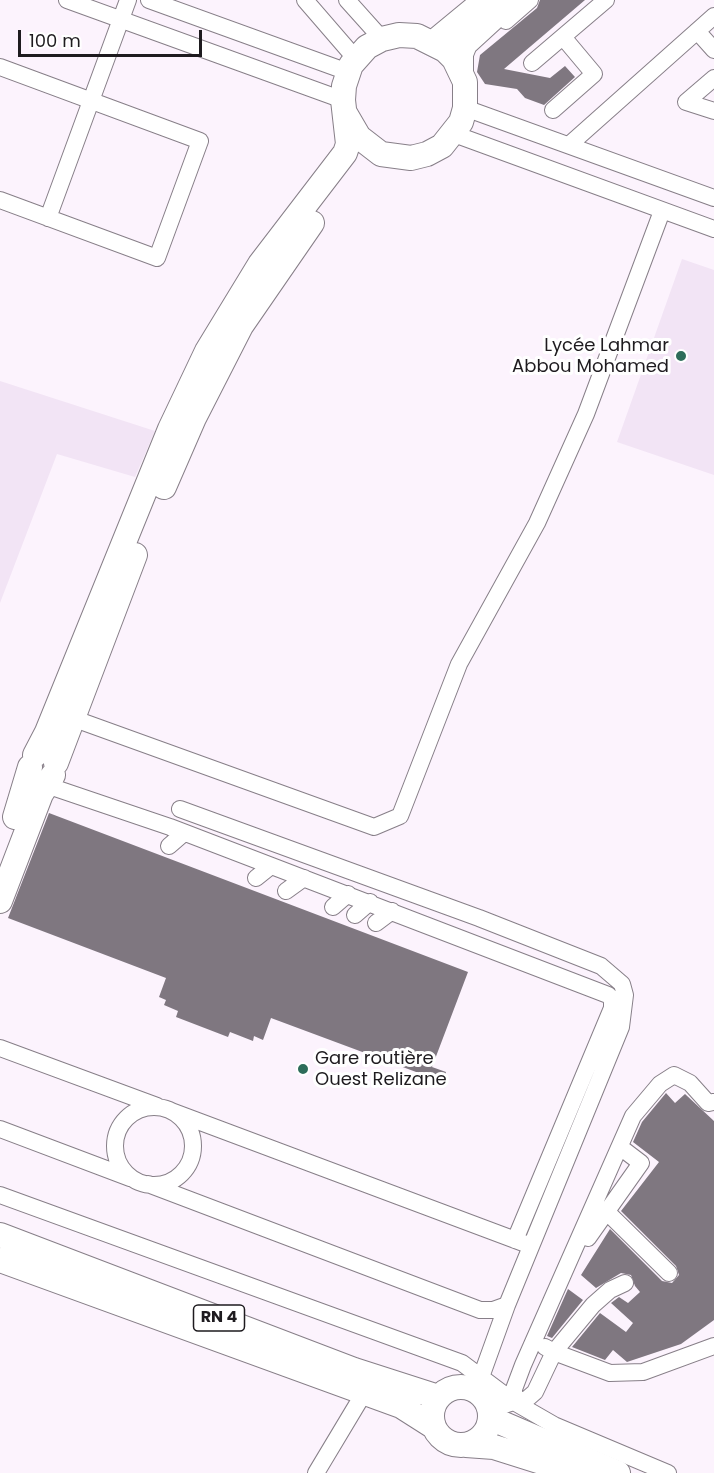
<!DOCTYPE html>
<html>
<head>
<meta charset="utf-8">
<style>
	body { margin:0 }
	#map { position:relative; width:714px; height:1473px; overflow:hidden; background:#fcf3fd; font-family:Poppins,sans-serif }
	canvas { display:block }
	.scale { position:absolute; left:18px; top:30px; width:184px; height:27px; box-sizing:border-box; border:3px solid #1e1b1f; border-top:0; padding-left:8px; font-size:18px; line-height:21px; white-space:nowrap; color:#1e1b1f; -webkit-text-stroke:4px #fff; paint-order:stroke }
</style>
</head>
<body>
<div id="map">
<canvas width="714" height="1473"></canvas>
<div class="scale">100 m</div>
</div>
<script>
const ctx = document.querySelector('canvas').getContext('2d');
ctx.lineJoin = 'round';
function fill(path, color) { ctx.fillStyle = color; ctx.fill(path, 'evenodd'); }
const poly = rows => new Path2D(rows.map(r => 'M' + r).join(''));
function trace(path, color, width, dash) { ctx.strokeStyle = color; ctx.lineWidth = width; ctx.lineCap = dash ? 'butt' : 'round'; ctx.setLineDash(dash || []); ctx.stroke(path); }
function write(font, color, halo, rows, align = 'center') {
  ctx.font = font + ' Poppins,sans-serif'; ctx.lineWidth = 6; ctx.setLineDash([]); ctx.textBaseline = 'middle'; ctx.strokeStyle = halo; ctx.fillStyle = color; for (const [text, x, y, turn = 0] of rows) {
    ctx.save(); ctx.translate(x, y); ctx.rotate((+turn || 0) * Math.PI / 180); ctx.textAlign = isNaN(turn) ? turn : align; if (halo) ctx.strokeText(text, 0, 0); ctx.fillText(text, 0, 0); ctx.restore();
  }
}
fill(poly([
	[682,259,714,270,714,475,617,442],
	[0,381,155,431,135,477,57,454,0,603]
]), '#f2e4f5');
fill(poly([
	[540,0,585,0,504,69,550,78,565,66,575,77,544,105,525,98,517,89,485,84,477,72,480,55,537,8],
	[49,813,468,972,432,1067,446,1072,443,1082,271,1018,263,1040,254,1036,253,1041,230,1032,228,1037,176,1017,178,1011,164,1005,166,1000,159,997,166,978,8,918],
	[666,1093,675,1103,685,1094,714,1121,714,1320,681,1344,627,1362,613,1350,605,1360,572,1347,600,1313,626,1332,633,1323,611,1303,619,1297,628,1303,640,1292,635,1286,631,1275,621,1273,596,1288,581,1275,610,1229,662,1281,672,1283,679,1275,676,1266,621,1211,659,1162,633,1142,642,1122],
	[568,1289,583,1300,552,1338,547,1336]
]), '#7f7780');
const minor = poly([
	[67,0,343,100],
	[149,0,348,72],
	[305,0,356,59],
	[347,0,382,39],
	[506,21,530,0],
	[697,31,714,50],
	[532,63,606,0],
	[0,67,200,141,157,258,0,200],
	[714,78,686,102,714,111],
	[465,108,714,198],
	[553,110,594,74,563,37],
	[454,134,714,229],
	[569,145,714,16],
	[48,218,128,0],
	[72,718,374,827,400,816,459,664,537,523,586,414,662,211],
	[46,785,170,827,608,995,612,999,612,1008,515,1240],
	[169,846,184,833],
	[256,878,271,866],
	[286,891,304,878],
	[333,907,348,894],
	[355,915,370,902],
	[376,923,392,911],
	[0,1048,157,1106],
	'115 1146a39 39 0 1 1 78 0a39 39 0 1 1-78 0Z',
	[171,1111,526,1244],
	[0,1129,130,1178],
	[148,1184,480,1310,493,1310,507,1305,621,1027,625,995,622,984,601,966,479,918,180,809],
	[0,1195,462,1363,514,1402],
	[607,1212,669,1273],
	[588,1238,641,1163,620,1147],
	[545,1347,554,1352,593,1305,610,1290,625,1283],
	[476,1391,507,1305],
	[489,1410,514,1402,514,1389,523,1365,633,1116,660,1084,674,1075,690,1083,708,1103,714,1102],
	[316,1473,364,1393],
	[668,1473,554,1425,514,1402,527,1399,535,1392,554,1352,610,1373,643,1372,714,1346]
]);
const highway = poly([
	[434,42,485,0],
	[461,71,461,54,465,44,513,0],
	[164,487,194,418,241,326,312,223],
	[35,755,47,732,170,429,207,351,260,264,345,153,348,144,343,100,344,86,351,65,367,47,382,39,399,35,417,36,445,50,454,59,465,82,465,108,461,122,442,146,427,154,411,158,381,154,359,137,345,113],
	[56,763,135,555],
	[15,817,30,767],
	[0,901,41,794,53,775],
	[0,1235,354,1370,438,1397],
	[0,1260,401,1406,434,1427],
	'432 1416a29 29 0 1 1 58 0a29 29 0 1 1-58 0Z',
	[490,1418,618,1473],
	[466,1445,494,1447,576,1473]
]);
trace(minor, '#877f88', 18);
trace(highway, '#877f88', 26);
trace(minor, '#fff', 16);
trace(highway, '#fff', 24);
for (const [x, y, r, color] of [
	[681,356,6,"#2d6c5a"],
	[303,1069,6,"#2d6c5a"]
]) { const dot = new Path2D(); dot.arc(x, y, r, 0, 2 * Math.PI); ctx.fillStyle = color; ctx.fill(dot); trace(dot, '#fff', 2); }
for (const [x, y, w] of [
	[219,1318,51]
]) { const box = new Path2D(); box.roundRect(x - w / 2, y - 13, w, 26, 4.5); ctx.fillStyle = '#fff'; ctx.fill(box); trace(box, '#1e1b1f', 1.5); }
write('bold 16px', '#1e1b1f', null, [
	["RN 4",219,1318]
]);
write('18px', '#1e1b1f', '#fff', [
	["Lycée Lahmar",669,346],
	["Abbou Mohamed",669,367],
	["Gare routière",315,1059,"left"],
	["Ouest Relizane",315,1080,"left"]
], 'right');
</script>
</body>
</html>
